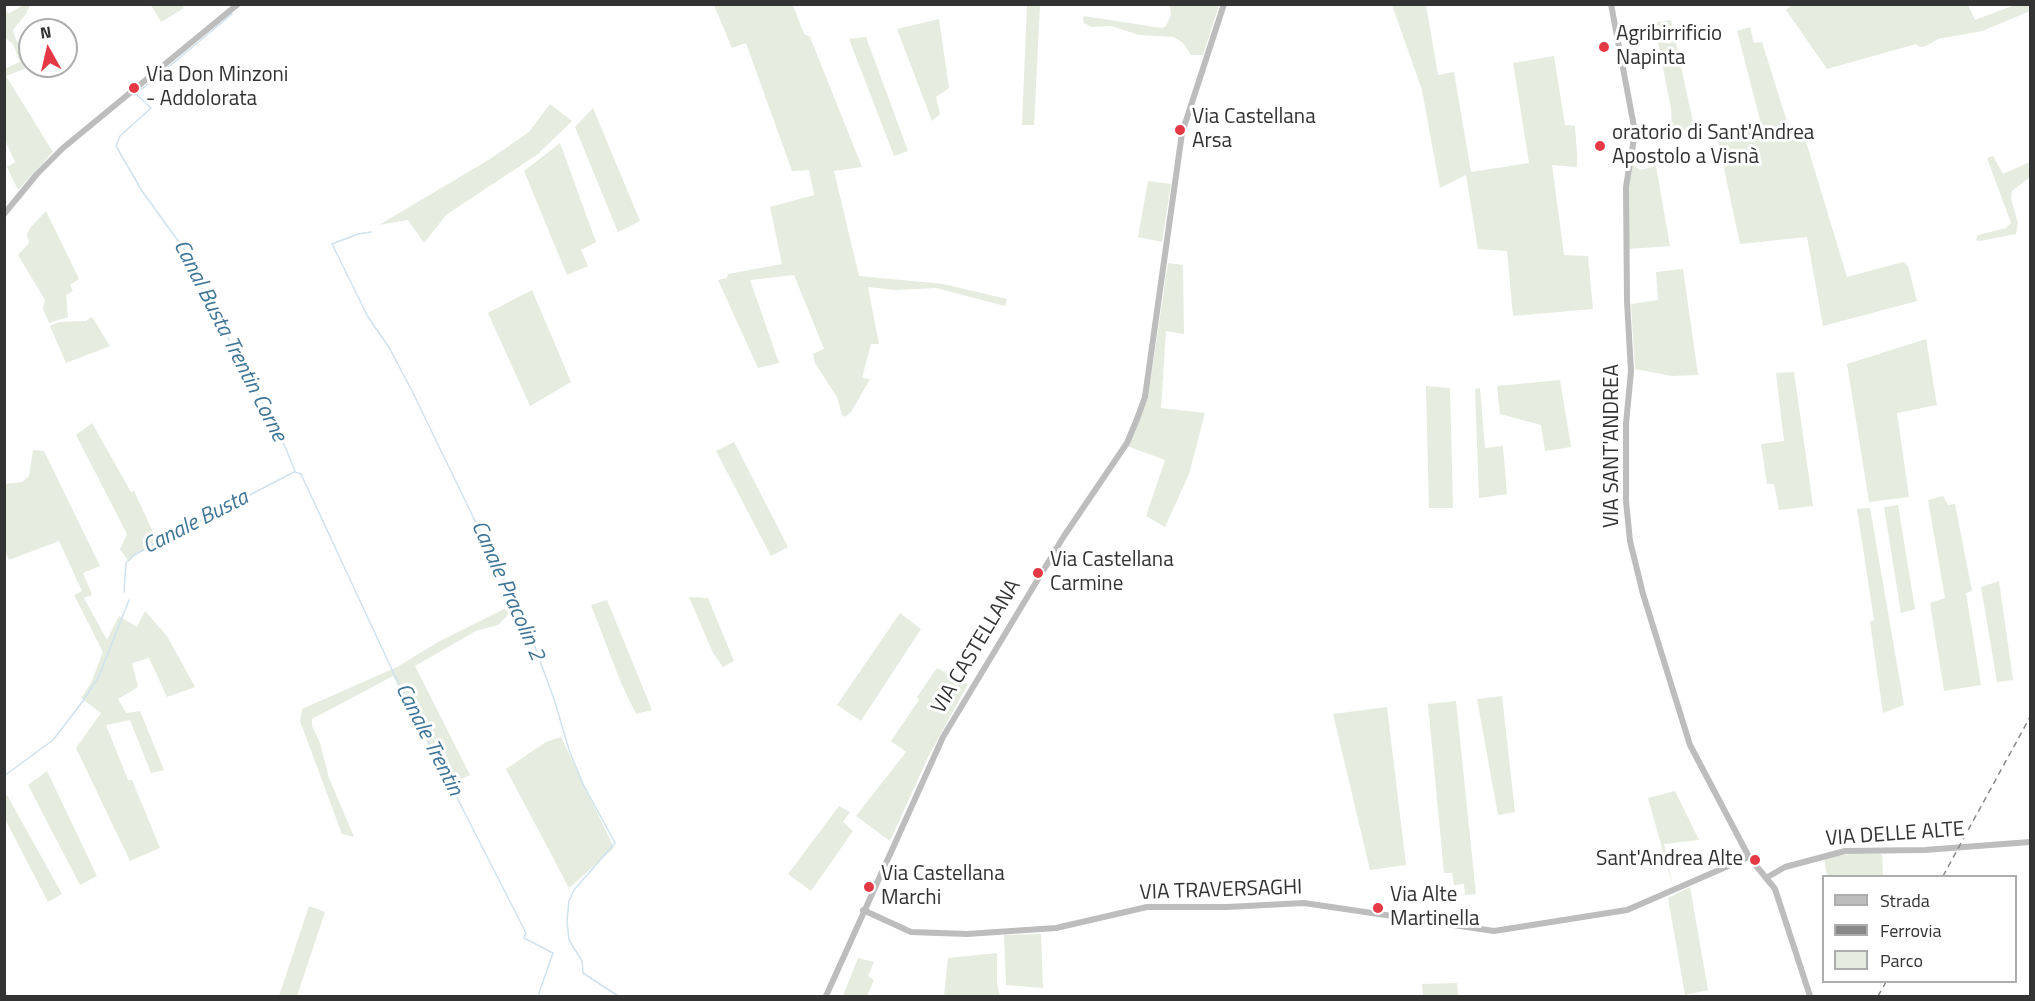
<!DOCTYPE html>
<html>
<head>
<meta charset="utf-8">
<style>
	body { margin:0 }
	#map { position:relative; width:2035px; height:1001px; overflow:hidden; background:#fff; font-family:"Titillium Web",sans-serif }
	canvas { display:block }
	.frame { position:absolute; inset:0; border:6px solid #333; pointer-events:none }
	.legend { position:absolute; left:1822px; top:875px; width:195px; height:108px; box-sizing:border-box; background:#fff; border:2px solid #adadad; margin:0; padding:8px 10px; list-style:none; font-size:18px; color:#333 }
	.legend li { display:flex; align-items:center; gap:12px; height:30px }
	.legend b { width:30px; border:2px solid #adadad }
	.north { position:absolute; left:18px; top:18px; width:60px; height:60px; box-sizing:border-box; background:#fff; border:2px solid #adadad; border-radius:50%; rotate:352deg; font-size:16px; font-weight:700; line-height:24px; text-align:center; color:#333 }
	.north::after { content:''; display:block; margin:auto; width:21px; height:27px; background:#e63946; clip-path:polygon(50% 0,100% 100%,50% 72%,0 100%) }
</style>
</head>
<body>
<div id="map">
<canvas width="2035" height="1001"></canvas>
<div class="frame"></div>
<ul class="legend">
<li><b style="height:8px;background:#bdbdbd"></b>Strada</li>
<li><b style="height:8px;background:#888"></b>Ferrovia</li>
<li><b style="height:16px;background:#e6ecdf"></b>Parco</li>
</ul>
<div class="north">N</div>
</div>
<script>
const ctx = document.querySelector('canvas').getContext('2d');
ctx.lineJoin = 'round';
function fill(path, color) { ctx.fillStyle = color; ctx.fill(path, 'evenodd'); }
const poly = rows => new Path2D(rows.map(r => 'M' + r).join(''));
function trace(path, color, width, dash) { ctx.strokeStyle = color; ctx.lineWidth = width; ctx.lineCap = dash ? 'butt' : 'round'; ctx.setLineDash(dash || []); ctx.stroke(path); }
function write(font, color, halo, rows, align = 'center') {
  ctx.font = font + ' "Titillium Web",sans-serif'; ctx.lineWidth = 6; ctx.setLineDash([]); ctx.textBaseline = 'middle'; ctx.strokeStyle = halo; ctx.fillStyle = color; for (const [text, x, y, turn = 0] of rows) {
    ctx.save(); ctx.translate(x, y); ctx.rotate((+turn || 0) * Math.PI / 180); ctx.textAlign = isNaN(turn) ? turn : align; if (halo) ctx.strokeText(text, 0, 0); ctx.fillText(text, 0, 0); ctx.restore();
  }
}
fill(poly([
	[25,4,30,5,26,14,13,30,16,40,26,52,28,64,24,69,6,76,53,152,18,190,7,167,15,162,5,140,4,69,20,62,13,44,5,38,4,7,8,14],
	[151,5,182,5,184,8,161,22],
	[714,5,793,5,804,34,810,37,862,167,834,171,859,276,943,284,1007,299,1005,306,936,288,895,290,868,287,879,344,871,344,862,378,870,379,851,412,845,417,842,415,837,397,815,363,813,354,824,349,794,275,750,280,779,363,758,368,718,280,727,278,728,274,782,264,770,207,814,195,809,170,792,171,746,43,732,48],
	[1027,5,1040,5,1034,125,1022,125],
	[1170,5,1219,5,1203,55,1191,55,1183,43,1174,37,1139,35,1111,26,1091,27,1084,23,1083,19,1084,16,1090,17,1162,28,1166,26,1171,15],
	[1392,5,1426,5,1438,75,1454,72,1471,172,1529,163,1513,63,1554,56,1565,125,1575,126,1577,154,1577,167,1552,165,1564,255,1588,256,1593,309,1513,316,1507,251,1478,249,1466,175,1440,188,1422,90],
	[1792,5,1968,5,1975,20,2015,5,2030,5,2030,11,1982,31,1938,39,1926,46,1919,47,1916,44,1827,69,1786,10],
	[939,19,949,88,936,97,940,114,932,121,897,29],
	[1671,20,1695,131,1672,130,1671,108,1654,23],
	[1750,27,1754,43,1762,42,1793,141,1805,138,1847,277,1903,262,1908,266,1917,301,1823,326,1807,237,1740,244,1716,131,1742,128,1760,120,1737,31],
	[866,37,908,151,894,156,849,39],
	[550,104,572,121,538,154,446,215,424,243,408,220,379,225,490,159,529,132],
	[593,108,640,221,618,232,575,127],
	[560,143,596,242,581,250,588,266,567,275,524,171],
	[1993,156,2003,174,2030,162,2030,177,2012,191,2011,199,2018,223,2016,234,1980,241,1976,240,1978,235,2006,228,2011,223,1987,158],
	[1632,164,1640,170,1656,166,1670,246,1629,249,1629,187],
	[1148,181,1171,184,1162,242,1138,237],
	[46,211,79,279,70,285,73,291,66,295,68,317,49,323,43,309,45,300,18,255,29,243,27,234,31,227],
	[1168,263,1183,265,1184,334,1166,331,1161,408,1205,413,1189,474,1165,527,1146,516,1165,460,1127,446,1148,398],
	[1683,269,1698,375,1672,376,1635,369,1631,304,1658,300,1656,272],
	[532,290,571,382,530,406,488,313],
	[92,317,110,346,66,363,50,326,59,322,86,321],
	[1926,339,1937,405,1897,413,1909,497,1869,502,1847,364],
	[1794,372,1813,506,1779,510,1774,484,1767,484,1761,444,1784,441,1776,373],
	[1560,380,1571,447,1545,451,1541,425,1500,414,1497,386],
	[1426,386,1450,388,1453,508,1429,508],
	[1480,388,1485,448,1503,446,1507,494,1479,498,1475,389],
	[92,423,131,492,134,491,158,543,136,554,129,562,120,549,127,534,76,435],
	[734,442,788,547,771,556,716,451],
	[33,450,44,451,100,566,83,573,92,595,84,598,107,640,119,616,137,627,145,611,167,636,195,687,167,697,149,658,132,663,138,687,118,699,126,713,140,711,164,770,151,773,130,720,106,725,128,780,132,780,160,848,130,861,76,748,101,713,81,698,91,683,103,652,74,595,82,591,59,541,9,560,5,551,5,484,22,482,29,476],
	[1943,496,1948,505,1955,504,1972,591,1966,593,1981,685,1944,691,1930,603,1945,598,1928,500],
	[1898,505,1915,609,1901,613,1884,507],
	[1870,508,1904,705,1883,713,1870,622,1874,620,1857,509],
	[1999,581,2013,680,1997,682,1981,587],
	[689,597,708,598,734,661,723,667,713,653],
	[607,600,652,710,636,714,621,683,591,605],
	[510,606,514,609,498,625,476,631,415,666,470,775,449,785,393,676,312,719,312,726,320,743,329,778,354,837,342,834,300,721,302,709,397,667,440,641],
	[900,613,921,629,861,721,837,705],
	[937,668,968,684,928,757,890,841,856,816,906,752,891,741,919,700,917,697],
	[1502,696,1515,812,1498,815,1477,699],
	[1456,701,1476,894,1465,895,1464,884,1454,885,1452,873,1444,873,1428,704],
	[1387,707,1406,865,1370,870,1333,714],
	[561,737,614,848,569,888,506,769,546,742],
	[47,771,97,876,80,885,28,785],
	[1675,791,1699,840,1664,844,1673,887,1648,798],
	[7,795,62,894,48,902,5,819,5,797],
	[839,806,850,812,843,822,853,831,811,891,788,874],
	[1851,854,1882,854,1883,876,1827,876,1824,858],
	[1690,887,1708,990,1685,995,1668,898],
	[309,906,325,912,297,996,279,996],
	[1041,934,1043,988,1006,985,1004,935],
	[997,953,997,983,1000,996,944,996,948,958],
	[858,958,874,962,868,976,874,980,867,996,843,996],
	[1457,983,1458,996,1423,996,1422,984]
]), '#e6ecdf');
trace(poly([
	[231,12,232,14,136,94,151,108,120,136,116,146,142,191,189,256,203,291,283,442,295,471],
	[371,232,358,234,332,244,368,317,390,349,412,391,531,636,555,702,569,750,583,784,615,843,574,890,569,901,567,921,569,940,582,961,583,973,618,996],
	[295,472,301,474,394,674,526,933,524,938,553,953,538,996],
	[124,592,126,563,134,555,294,472],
	[4,776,53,740,83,701,99,676,129,600]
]), '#cfe2ee', 1.5);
trace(poly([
	[1611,4,1635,132,1626,187,1627,301,1631,371,1626,424,1626,501,1630,541,1643,594,1690,745,1749,857,1775,889,1810,996],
	[4,214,37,174,63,148,238,4],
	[1766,878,1785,867,1845,851,1925,850,2030,842],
	[863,910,911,932,967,934,1056,928,1147,907,1227,907,1304,903,1494,931,1627,910,1749,857],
	[826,996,943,737,1064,536,1127,443,1137,419,1145,397,1182,133,1224,4]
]), '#bdbdbd', 6);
trace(poly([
	[1943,876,2030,717],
	[1878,996,1886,982]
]), '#888', 1.5, [6, 4.5]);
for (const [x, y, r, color] of [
	[1604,47,6,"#e63946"],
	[134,88,6,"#e63946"],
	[1180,130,6,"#e63946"],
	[1600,146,6,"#e63946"],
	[1038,573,6,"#e63946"],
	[1755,860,6,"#e63946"],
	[869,887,6,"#e63946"],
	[1378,908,6,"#e63946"]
]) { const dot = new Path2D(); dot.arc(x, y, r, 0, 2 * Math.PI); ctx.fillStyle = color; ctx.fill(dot); trace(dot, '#fff', 2); }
write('21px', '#333', '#fff', [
	["Agribirrificio",1616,35],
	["Napinta",1616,59],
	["Via Don Minzoni",146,76],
	["- Addolorata",146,100],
	["Via Castellana",1192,118],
	["Arsa",1192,142],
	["oratorio di Sant'Andrea",1612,134],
	["Apostolo a Visnà",1612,158],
	["Via Castellana",1050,561],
	["Carmine",1050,585],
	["Sant'Andrea Alte",1743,860,"right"],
	["Via Castellana",881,875],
	["Marchi",881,899],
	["Via Alte",1390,896],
	["Martinella",1390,920]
], 'left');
write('21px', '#333', '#fff', [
	["VIA SANT'ANDREA",1613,446,-90],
	["VIA CASTELLANA",977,647,-59],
	["VIA DELLE ALTE",1895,835,-4],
	["VIA TRAVERSAGHI",1221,891,-2]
]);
write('italic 22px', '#3f7597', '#fff', [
	["Canal Busta Trentin Corne",229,341,63],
	["Canale Busta",196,523,-27],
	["Canale Pracolin 2",507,591,66],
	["Canale Trentin",428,740,63]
]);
</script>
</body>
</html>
